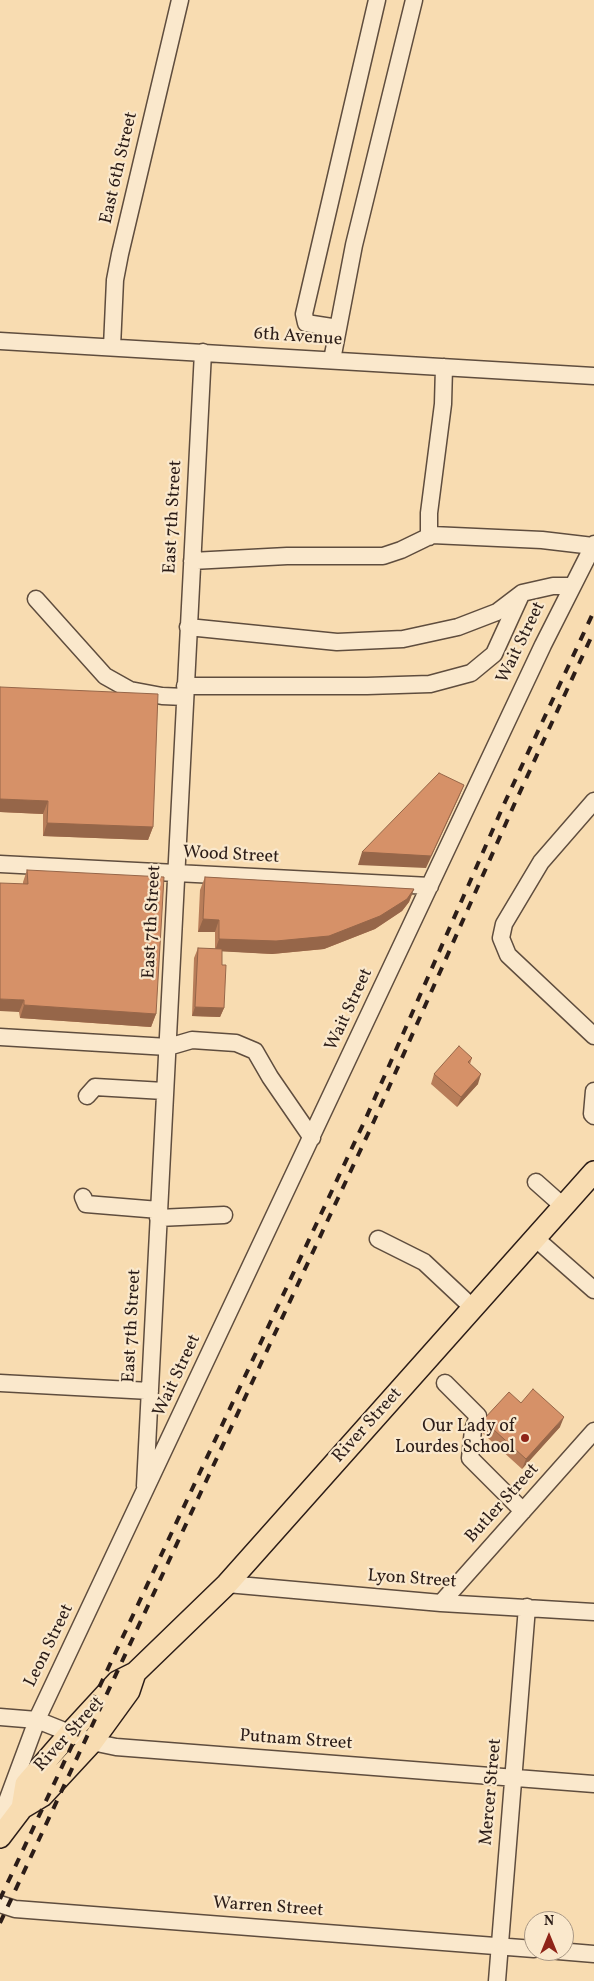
<!DOCTYPE html>
<html>
<head>
<meta charset="utf-8">
<style>
	body { margin:0 }
	#map { position:relative; width:594px; height:1981px; overflow:hidden; background:#f8dcb1; font-family:Vollkorn,serif }
	canvas { display:block }
	.north { position:absolute; left:524px; top:1911px; width:50px; height:50px; box-sizing:border-box; background:#fae8cc; border:1px solid #a89784; border-radius:50%; rotate:0deg; font-size:14px; font-weight:700; line-height:20px; text-align:center; color:#2c1d18 }
	.north::after { content:''; display:block; margin:auto; width:18px; height:22px; background:#8f2418; clip-path:polygon(50% 0,100% 100%,50% 72%,0 100%) }
</style>
</head>
<body>
<div id="map">
<canvas width="594" height="1981"></canvas>
<div class="north">N</div>
</div>
<script>
const ctx = document.querySelector('canvas').getContext('2d');
ctx.lineJoin = 'round';
const poly = rows => new Path2D(rows.map(r => 'M' + r).join(''));
function trace(path, color, width, dash) { ctx.strokeStyle = color; ctx.lineWidth = width; ctx.lineCap = dash ? 'butt' : 'round'; ctx.setLineDash(dash || []); ctx.stroke(path); }
function fill(path, color) { ctx.fillStyle = color; ctx.fill(path, 'evenodd'); }
function write(font, color, halo, rows, align = 'center') {
  ctx.font = font + ' Vollkorn,serif'; ctx.lineWidth = 4.5; ctx.setLineDash([]); ctx.textBaseline = 'middle'; ctx.strokeStyle = halo; ctx.fillStyle = color; for (const [text, x, y, turn = 0] of rows) {
    ctx.save(); ctx.translate(x, y); ctx.rotate((+turn || 0) * Math.PI / 180); ctx.textAlign = isNaN(turn) ? turn : align; if (halo) ctx.strokeText(text, 0, 0); ctx.fillText(text, 0, 0); ctx.restore();
  }
}
const minor = poly([
	[338,328,306,323,304,314,377,0],
	[0,341,594,376],
	[112,347,115,280,120,254,180,0],
	[332,360,354,245,414,0],
	[429,537,429,513,443,404,444,367],
	[192,561,287,556,383,556,401,550,432,535,542,540,593,546],
	[36,599,105,676,130,690,162,696,185,697],
	[188,627,337,642,403,639,458,627,497,612,522,593,553,586,572,586],
	[185,686,367,686,430,684,471,673,494,654,520,597],
	[594,801,541,862,504,924,501,938,508,955,594,1036],
	[0,864,430,886],
	[0,1037,168,1047,192,1040,236,1043,255,1051,270,1077,312,1138],
	[594,1091,592,1114,594,1116],
	[87,1096,95,1087,164,1091],
	[536,1182,563,1206],
	[83,1197,86,1204,159,1210],
	[158,1218,224,1215],
	[535,1238,594,1290],
	[378,1239,424,1262,473,1308],
	[0,1383,150,1391],
	[445,1383,478,1416,473,1430,470,1458,523,1511],
	[145,1486,203,352],
	[227,1584,441,1603,594,1612],
	[441,1603,594,1431],
	[0,1717,37,1720,92,1742,116,1747,594,1784],
	[0,1820,39,1715,543,645,594,544],
	[0,1904,15,1909,534,1949],
	[558,1951,594,1954],
	[497,1981,527,1607]
]);
const major = poly([
	[22,1808,26,1784,71,1732,117,1682,135,1673,227,1584,594,1172],
	[0,1837,22,1808,42,1796,92,1742,129,1691,135,1673]
]);
trace(minor, '#5f4d3e', 19);
trace(major, '#2c1d18', 24);
trace(minor, '#fae8cc', 16);
trace(major, '#f8dcb1', 21);
trace(poly([
	[0,1899,366,1118,505,802,594,611],
	[0,1923,374,1121,514,805,594,631]
]), '#2c1d18', 4, [9, 9]);
fill(poly([
	[0,687,153,827,148,840,43,836,43,814,0,812],
	[27,870,156,1014,151,1027,20,1018,19,1012,23,882],
	[205,877,414,889,409,902,402,911,375,929,324,949,272,954,222,951,222,965,224,1008,220,1017,192,1016,194,958,198,948,215,949,215,932,198,932,200,890],
	[472,1058,470,1064,478,1084,457,1107,431,1084,434,1074],
	[521,1403,560,1427,522,1469,479,1430,483,1420]
]), '#b87d59');
fill(poly([
	[464,785,459,797,426,868,358,865,362,852],
	[0,799,48,801,43,814,0,812],
	[47,823,153,827,148,840,43,836],
	[414,889,409,902,402,911,375,929,324,949,272,954,215,951,219,939],
	[203,919,219,920,215,932,198,932],
	[0,999,24,1000,19,1012,0,1011],
	[24,1005,156,1014,151,1027,20,1018],
	[195,1007,224,1008,220,1017,192,1016],
	[481,1074,478,1084,457,1107,461,1097],
	[564,1417,560,1427,522,1469,526,1459]
]), '#966649');
const building = poly([
	[0,687,158,694,153,827,47,823,48,801,0,799,0,687],
	[439,773,464,785,431,856,362,852,439,773],
	[27,870,164,877,156,1014,24,1005,24,1000,0,999,0,883,28,884,27,870],
	[205,877,414,889,407,899,380,916,329,936,276,941,219,939,219,920,203,919,205,877],
	[198,948,222,949,222,965,226,965,224,1008,195,1007,198,948],
	[459,1046,472,1058,468,1062,481,1074,461,1097,434,1074,459,1046],
	[533,1389,564,1417,526,1459,483,1420,509,1392,521,1403,533,1389]
]);
fill(building, '#d69168');
trace(building, '#966649', 1);
for (const [x, y, r, color] of [
	[525,1438,5,"#8f2418"]
]) { const dot = new Path2D(); dot.arc(x, y, r, 0, 2 * Math.PI); ctx.fillStyle = color; ctx.fill(dot); trace(dot, '#fae8cc', 2); }
write('18px', '#2c1d18', '#fae8cc', [
	["East 6th Street",120,168,-77],
	["6th Avenue",298,338,4],
	["East 7th Street",174,517,-87],
	["Wait Street",522,643,-64],
	["Wood Street",231,856,3],
	["East 7th Street",153,922,-87],
	["Wait Street",350,1010,-65],
	["East 7th Street",133,1326,-87],
	["Wait Street",178,1376,-65],
	["River Street",368,1426,-48],
	["Butler Street",503,1504,-48],
	["Lyon Street",412,1580,4],
	["Leon Street",50,1646,-64],
	["River Street",70,1735,-48],
	["Putnam Street",296,1741,4],
	["Mercer Street",492,1792,-85],
	["Warren Street",268,1908,4]
]);
write('18px', '#2c1d18', '#fae8cc', [
	["Our Lady of",515,1428],
	["Lourdes School",515,1449]
], 'right');
</script>
</body>
</html>
